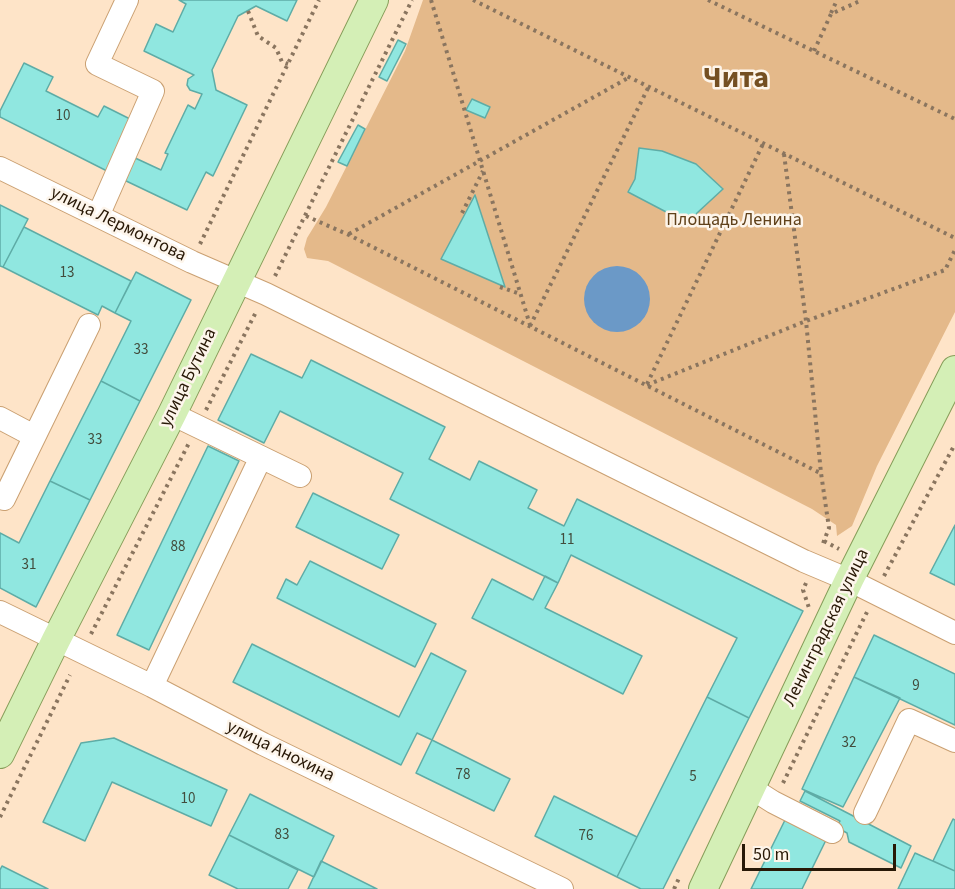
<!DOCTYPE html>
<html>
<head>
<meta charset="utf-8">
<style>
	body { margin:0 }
	#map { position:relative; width:955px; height:889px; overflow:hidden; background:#fee4c8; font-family:"Source Sans 3",sans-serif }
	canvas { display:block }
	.scale { position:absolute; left:742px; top:844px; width:154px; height:27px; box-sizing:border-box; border:3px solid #281806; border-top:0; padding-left:8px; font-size:18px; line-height:21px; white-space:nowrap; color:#281806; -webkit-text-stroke:4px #fdf5eb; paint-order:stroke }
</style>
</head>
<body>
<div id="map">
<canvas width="955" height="889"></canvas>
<div class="scale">50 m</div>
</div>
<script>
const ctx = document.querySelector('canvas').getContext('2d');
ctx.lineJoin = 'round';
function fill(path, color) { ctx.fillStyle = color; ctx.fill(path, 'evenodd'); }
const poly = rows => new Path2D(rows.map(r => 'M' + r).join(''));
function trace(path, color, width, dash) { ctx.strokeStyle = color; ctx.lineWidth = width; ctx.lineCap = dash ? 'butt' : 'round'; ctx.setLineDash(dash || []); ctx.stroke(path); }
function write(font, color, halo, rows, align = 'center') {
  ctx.font = font + ' "Source Sans 3",sans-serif'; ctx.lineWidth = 5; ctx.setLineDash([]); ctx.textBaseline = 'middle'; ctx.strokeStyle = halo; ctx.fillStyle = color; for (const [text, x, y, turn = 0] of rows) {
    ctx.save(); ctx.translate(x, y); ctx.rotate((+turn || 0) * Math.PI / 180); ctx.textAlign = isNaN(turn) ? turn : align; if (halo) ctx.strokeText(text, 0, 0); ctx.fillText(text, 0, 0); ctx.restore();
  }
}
fill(poly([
	[423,0,955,0,955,312,877,466,852,526,837,536,836,525,812,509,328,261,307,258,304,249,307,238,326,207,405,51]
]), '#e4b98a');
fill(poly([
	'584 299a33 33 0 1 1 66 0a33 33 0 1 1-66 0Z'
]), '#6b99c7');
const building = poly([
	[179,0,297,0,287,21,256,6,238,16,212,70,216,90,247,105,213,176,206,172,187,210,122,179,133,157,161,170,168,154,165,153,188,105,195,109,202,94,190,90,187,85,188,79,194,75,144,51,156,24,173,32,186,4,179,0],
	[398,40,406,44,387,81,379,77,398,40],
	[24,63,53,77,46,91,98,117,104,106,134,121,109,172,0,117,0,111,24,63],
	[472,99,490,107,485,118,466,110,472,99],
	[358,125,365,129,347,166,338,162,358,125],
	[639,148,662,151,696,164,723,189,697,213,691,225,628,192,635,179,639,148],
	[475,195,505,287,441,259,475,195],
	[0,205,28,219,3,267,0,266,0,205],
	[24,227,131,281,115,313,102,306,98,315,3,267,24,227],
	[136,272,191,300,140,401,101,381,131,321,115,313,136,272],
	[251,354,302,378,311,360,445,427,429,459,470,480,479,461,537,490,528,508,564,526,577,499,803,611,749,718,707,697,737,638,571,555,558,583,390,499,403,473,280,411,264,443,218,420,251,354],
	[101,381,140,401,90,500,50,481,101,381],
	[208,446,239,461,149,650,117,635,208,446],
	[50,481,90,500,36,607,0,588,0,533,19,543,50,481],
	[313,493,399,535,382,569,296,527,313,493],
	[955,525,955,585,930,573,955,525],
	[310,561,436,624,415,667,277,598,286,579,297,585,310,561],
	[545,576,558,583,545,608,642,656,623,694,472,618,492,579,533,600,545,576],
	[874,635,955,674,955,725,854,677,874,635],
	[252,644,399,717,431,653,466,671,432,740,417,733,401,765,233,682,252,644],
	[854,677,900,698,843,807,802,789,854,677],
	[707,697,749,718,663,889,641,889,617,877,707,697],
	[114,738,227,790,211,826,112,782,85,841,43,822,81,743,114,738],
	[432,740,510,779,494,811,416,773,432,740],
	[805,791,911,846,901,868,849,842,847,833,836,827,840,821,800,801,805,791],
	[250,794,334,836,314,877,229,835,250,794],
	[554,796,637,837,617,877,535,836,554,796],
	[786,818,827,838,802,889,751,889,786,818],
	[953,819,955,820,955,871,933,861,953,819],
	[229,835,298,870,288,889,238,889,209,875,229,835],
	[915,853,955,871,955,889,898,889,915,853],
	[321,861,377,889,308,889,321,861],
	[2,866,48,889,0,889,0,870,2,866]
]);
fill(building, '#90e7e0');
trace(building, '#5eaca6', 1.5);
const minor = poly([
	[0,168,192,262,266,294,804,561,849,580,955,633],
	[98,216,153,91,97,64,127,0],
	[172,414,300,476],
	[0,418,34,436],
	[0,497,4,499,89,325],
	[0,612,152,686,263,744,562,889],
	[152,686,261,457],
	[751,788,773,802,832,832],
	[865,813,909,720,955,741]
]);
const major = poly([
	[0,754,56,640,172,414,374,0],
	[703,889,849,580,955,370]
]);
trace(minor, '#caa072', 24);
trace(major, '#869d59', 30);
trace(poly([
	[431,0,530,325],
	[473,0,955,238],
	[708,0,955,119],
	[248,11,258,36,276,48,282,62,288,64],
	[831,13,837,0],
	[814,51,831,14,862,0],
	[784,154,806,321,821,473,829,528,822,546],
	[462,213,483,171],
	[306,216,349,235,820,473],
	[349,234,628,78],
	[200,244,319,0],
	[275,276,412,0],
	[500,287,520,294],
	[530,326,648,88],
	[647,384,763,144],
	[647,385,806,321,945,270,955,250],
	[206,410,256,312],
	[824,541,839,549],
	[884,576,955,444],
	[806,583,803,590,809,608],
	[91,634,189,443],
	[783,783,867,612],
	[0,817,70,675],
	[674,889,680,876]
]), '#8a755f', 4, [3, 4.5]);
trace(minor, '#fff', 22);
trace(major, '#d4efb6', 28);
write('15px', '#424c3c', null, [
	["10",63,117],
	["13",67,274],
	["33",141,351],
	["33",95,441],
	["11",567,541],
	["88",178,548],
	["31",29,566],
	["9",916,687],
	["32",849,744],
	["78",463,776],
	["5",693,778],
	["10",188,800],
	["83",282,836],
	["76",586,837]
]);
write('18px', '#60411a', '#fdf5eb', [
	["Площадь Ленина",734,221]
]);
write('18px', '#281806', '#fdf5eb', [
	["улица Лермонтова",118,225,26],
	["улица Бутина",189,378,-64],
	["Ленинградская улица",827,628,-64],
	["улица Анохина",280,752,26]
]);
write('bold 30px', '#744f22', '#fdf5eb', [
	["Чита",736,80]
]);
</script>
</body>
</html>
